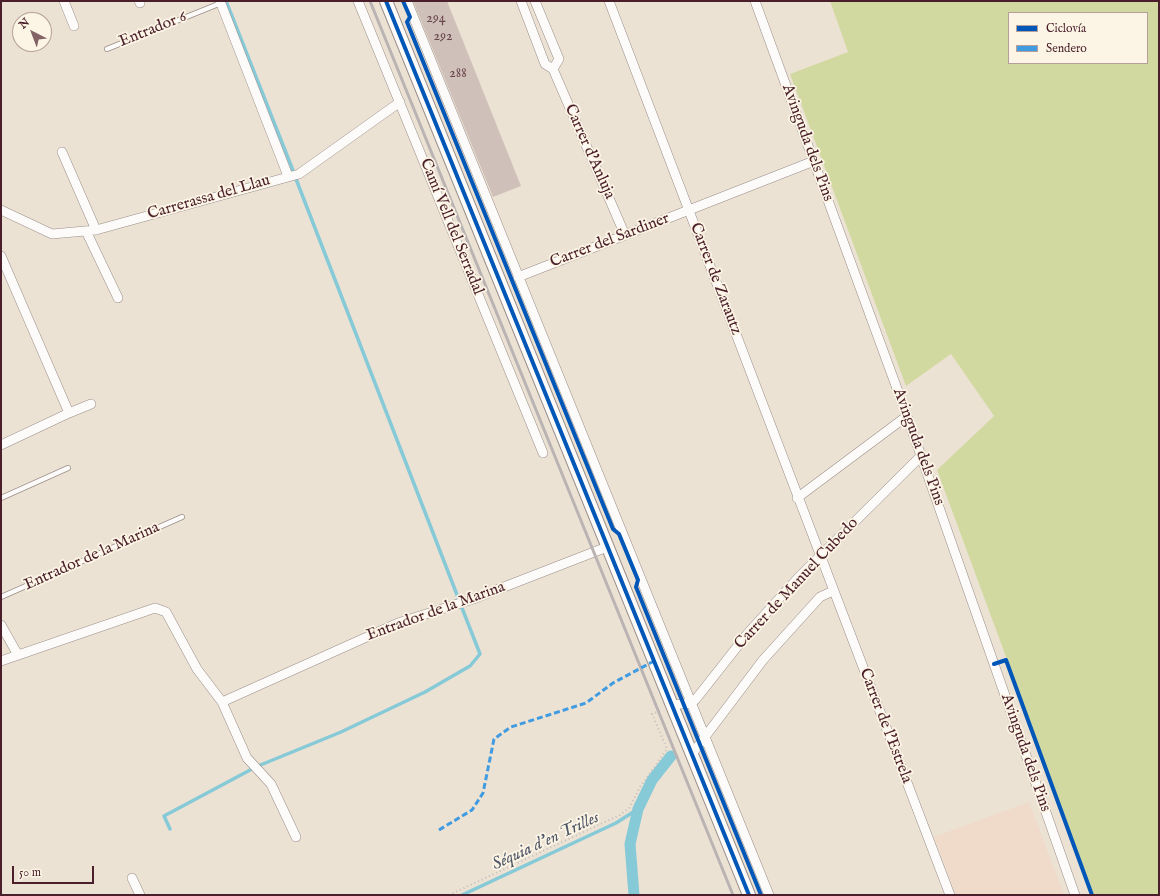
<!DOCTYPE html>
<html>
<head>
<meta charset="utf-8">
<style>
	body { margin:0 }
	#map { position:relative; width:1160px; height:896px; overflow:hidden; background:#ece2d4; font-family:"IM FELL English",serif }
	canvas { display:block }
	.frame { position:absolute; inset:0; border:2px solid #4a1f2b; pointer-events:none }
	.legend { position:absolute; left:1008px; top:12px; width:140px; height:52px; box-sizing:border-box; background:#fcf5e5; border:1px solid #b59f9b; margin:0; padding:5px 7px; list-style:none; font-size:12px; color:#4a1f2b }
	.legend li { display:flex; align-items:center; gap:8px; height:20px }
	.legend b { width:20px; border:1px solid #b59f9b }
	.north { position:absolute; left:12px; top:12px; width:40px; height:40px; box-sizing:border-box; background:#fcf5e5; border:1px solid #b59f9b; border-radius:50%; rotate:318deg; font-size:11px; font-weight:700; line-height:16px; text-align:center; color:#4a1f2b }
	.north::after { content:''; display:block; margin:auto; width:14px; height:18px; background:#836366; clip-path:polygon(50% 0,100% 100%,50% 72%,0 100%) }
	.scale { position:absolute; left:12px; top:866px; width:82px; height:18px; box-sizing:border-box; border:2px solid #4a1f2b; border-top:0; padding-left:5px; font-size:12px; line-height:14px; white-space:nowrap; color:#4a1f2b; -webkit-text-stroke:3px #fcf5e5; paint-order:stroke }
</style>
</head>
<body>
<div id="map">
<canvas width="1160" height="896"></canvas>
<div class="frame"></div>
<ul class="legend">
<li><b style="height:5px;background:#0057b8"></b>Ciclovía</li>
<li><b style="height:5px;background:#409be1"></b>Sendero</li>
</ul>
<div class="north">N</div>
<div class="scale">50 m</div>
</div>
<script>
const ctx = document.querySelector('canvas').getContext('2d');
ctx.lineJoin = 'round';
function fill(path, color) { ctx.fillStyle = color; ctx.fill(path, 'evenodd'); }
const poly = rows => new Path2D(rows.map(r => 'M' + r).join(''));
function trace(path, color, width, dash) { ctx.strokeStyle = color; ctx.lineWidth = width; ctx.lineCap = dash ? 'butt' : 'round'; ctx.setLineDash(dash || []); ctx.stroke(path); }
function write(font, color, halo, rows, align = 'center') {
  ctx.font = font + ' "IM FELL English",serif'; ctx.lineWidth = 3.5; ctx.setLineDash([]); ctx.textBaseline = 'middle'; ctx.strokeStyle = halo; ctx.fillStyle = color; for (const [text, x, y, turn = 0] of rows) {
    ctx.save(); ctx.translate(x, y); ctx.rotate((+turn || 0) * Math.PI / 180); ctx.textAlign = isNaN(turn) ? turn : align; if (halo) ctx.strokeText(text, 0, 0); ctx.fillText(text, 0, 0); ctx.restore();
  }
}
fill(poly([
	[1029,802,1064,895,956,895,934,837]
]), '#f0dac9');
fill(poly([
	[830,1,1159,1,1159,895,1094,895,937,470,994,416,951,354,906,386,790,74,848,52],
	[1009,13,1147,13,1147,63,1009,63]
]), '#d2d9a0');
trace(poly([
	[226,1,294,173],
	[296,179,459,600],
	[258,766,341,732,425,692,470,666,480,654,462,608],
	[170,829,164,816,252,769],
	[462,895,616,823,638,809]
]), '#86c9d7', 3.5);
trace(poly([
	[634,895,630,844,638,809,652,780,671,756]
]), '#86c9d7', 11);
fill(poly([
	[413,1,447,1,521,186,493,197]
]), '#cfc1ba');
const service = poly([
	[107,49,221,3],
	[1,498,68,468],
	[1,597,182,517]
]);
const minor = poly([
	[64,1,74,26],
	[139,1,140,3],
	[220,1,288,176],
	[358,1,543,453],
	[407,1,769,895],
	[521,1,545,64,553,69,625,235],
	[535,1,559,59,553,69],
	[609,1,950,895],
	[755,1,907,416,1075,895],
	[62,152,96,230],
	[1,210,52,234,96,230,299,174,400,102],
	[86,231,118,298],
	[1,256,69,413],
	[518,277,814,161],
	[1,445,69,413,91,404],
	[797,498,907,416],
	[1,625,18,655],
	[1,661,155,608,166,612,197,669,222,702,247,758,271,784,296,837],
	[222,702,398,623,473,599,607,547],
	[672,705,691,703,696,699,748,633,797,579,921,456],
	[692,754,763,660,820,597,833,591],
	[132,878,140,895]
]);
const tertiary = poly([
	[386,1,749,895]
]);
trace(service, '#9a8e89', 6);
trace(minor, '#9a8e89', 10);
trace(tertiary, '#9a8e89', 14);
trace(poly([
	[449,895,620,815,629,808,640,787,667,749,652,714,662,710]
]), '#c3bdbb', 2, [1, 3]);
trace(service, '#fcfbf9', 4.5);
trace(minor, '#fcfbf9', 9);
trace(tertiary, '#fcfbf9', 12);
trace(poly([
	[370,1,733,895]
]), '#bab3b3', 3);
trace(poly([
	[439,830,472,810,483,793,494,739,511,727,586,703,613,683,654,661]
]), '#409be1', 3, [6, 3]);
trace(poly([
	[386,1,749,895],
	[403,1,410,17,407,22,613,529,619,534,638,580,636,587,761,895],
	[994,664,1006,660,1092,895]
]), '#0057b8', 4);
write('14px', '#6b484f', null, [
	["294",436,19],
	["292",443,37],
	["288",458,74]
]);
write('16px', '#4a1f2b', '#fcf5e5', [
	["Entrador 6",153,30,-22],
	["Avinguda dels Pins",807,143,70],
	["Carrer d'Anluja",589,152,66],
	["Carrerassa del Llau",209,198,-16],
	["Camí Vell del Serradal",451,227,68],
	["Carrer del Sardiner",610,241,-21],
	["Carrer de Zarautz",715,279,69],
	["Avinguda dels Pins",918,447,70],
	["Entrador de la Marina",92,557,-24],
	["Carrer de Manuel Cubedo",797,584,-47],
	["Entrador de la Marina",436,612,-20],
	["Carrer de l'Estrela",885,726,69],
	["Avinguda dels Pins",1025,753,71]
]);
write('italic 17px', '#505768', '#fcf5e5', [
	["Séquia d'en Trilles",546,842,-25]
]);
</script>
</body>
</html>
